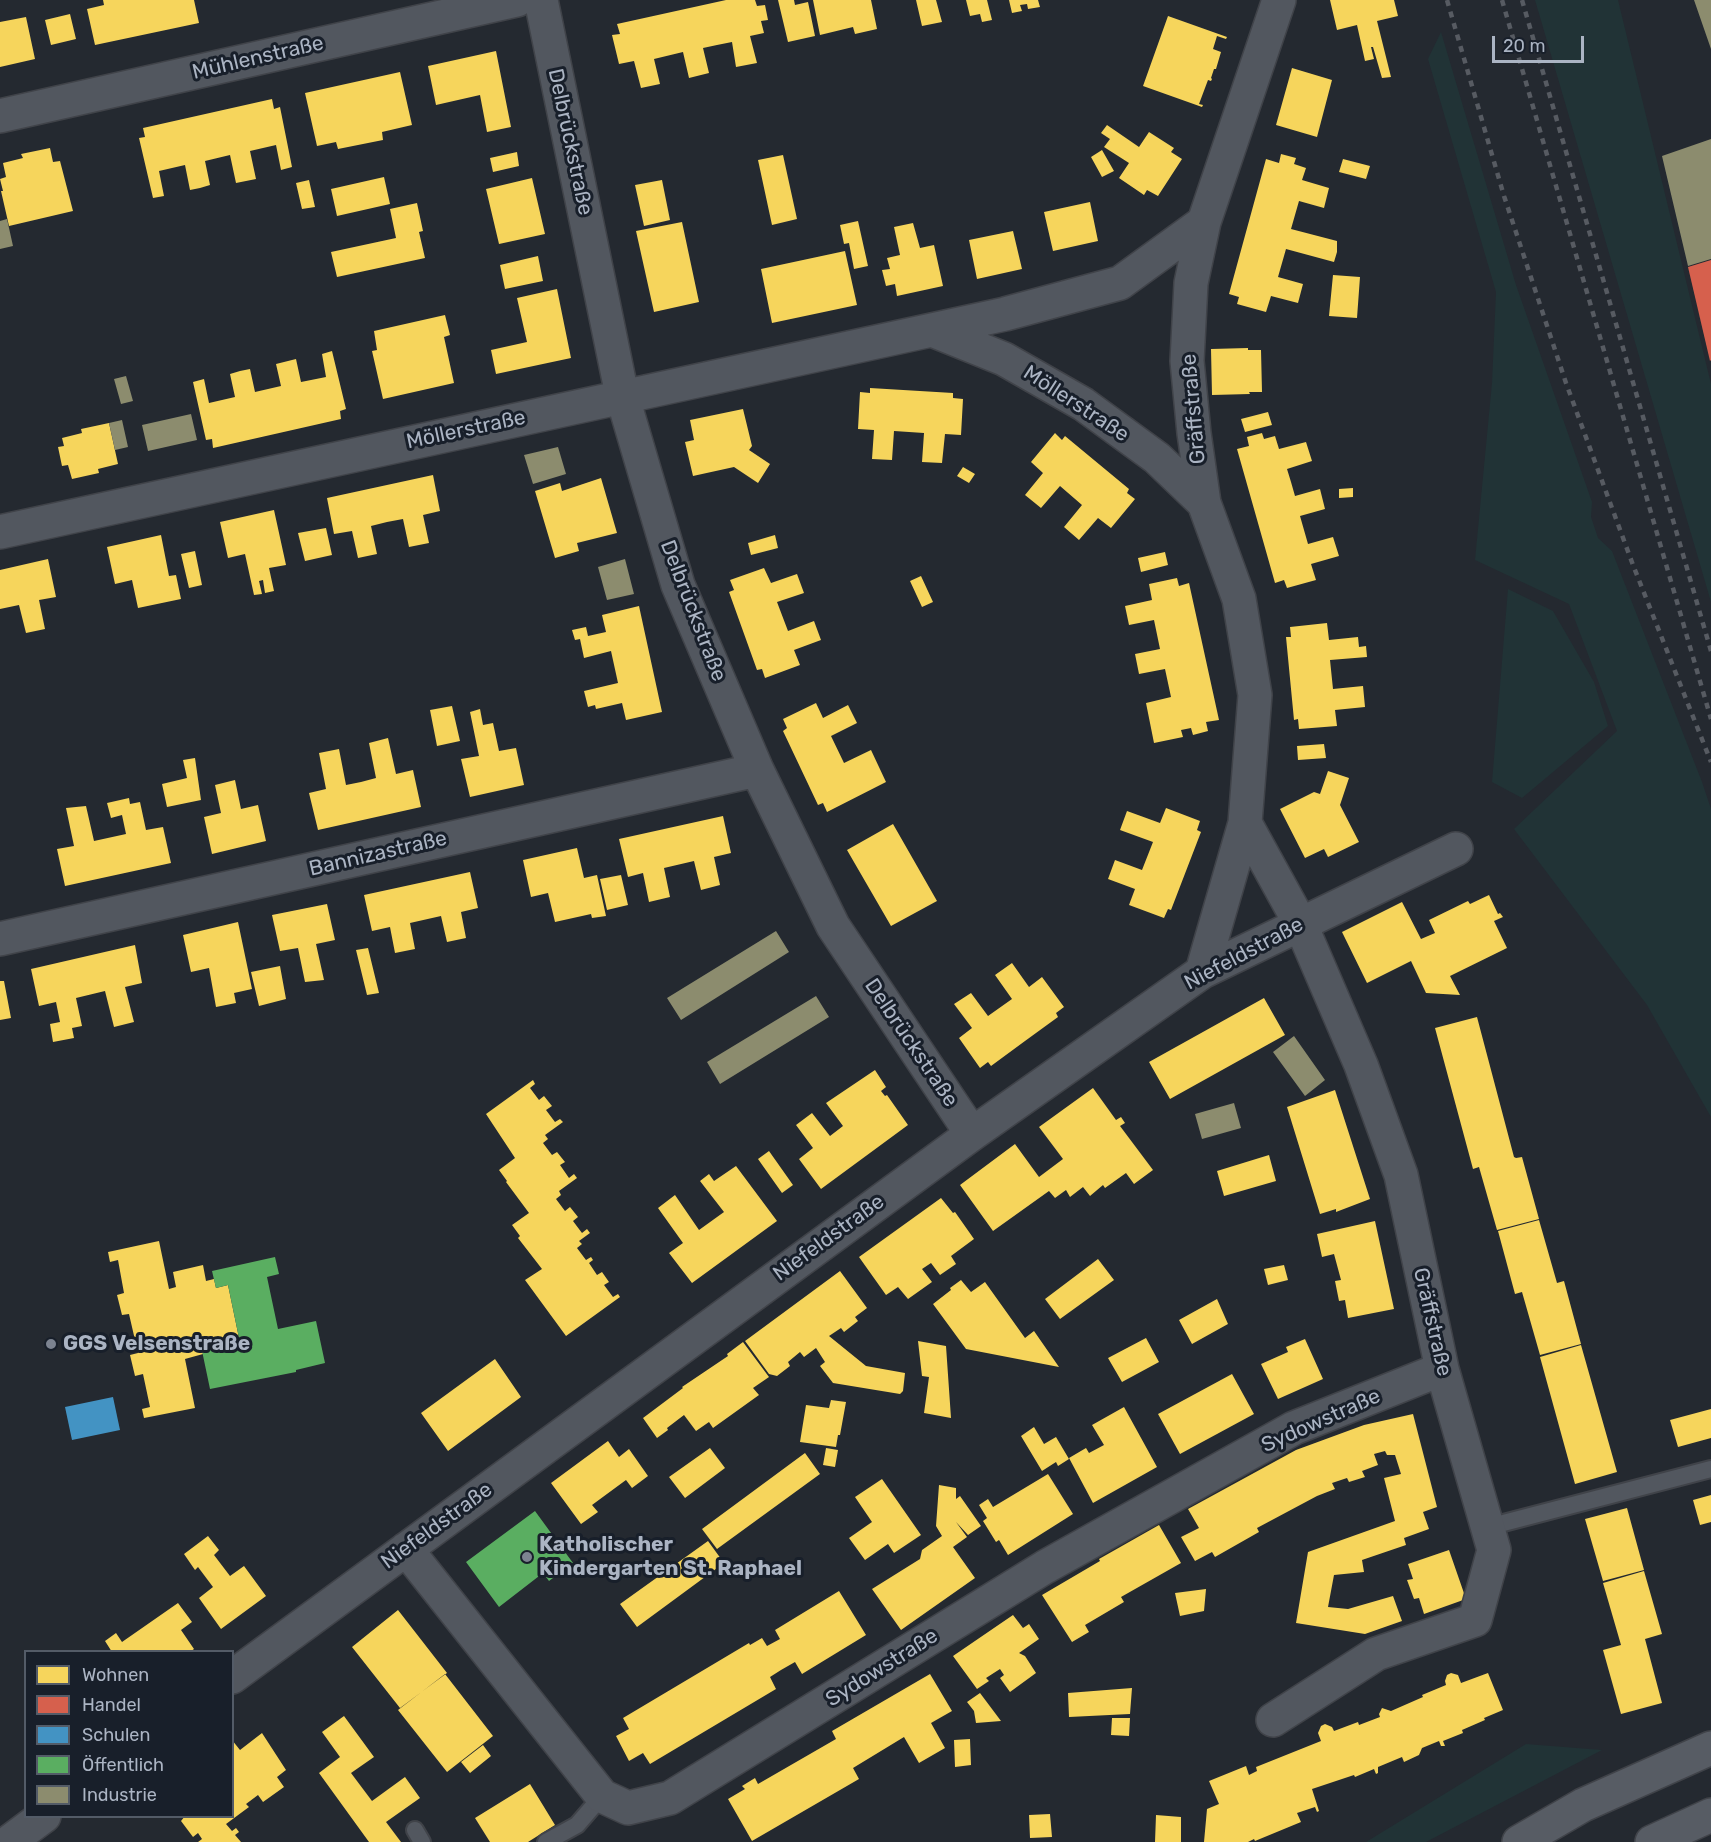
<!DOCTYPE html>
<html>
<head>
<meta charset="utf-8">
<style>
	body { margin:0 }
	#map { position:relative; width:1711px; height:1842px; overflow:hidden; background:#242930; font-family:Rubik,sans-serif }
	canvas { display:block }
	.legend { position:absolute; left:24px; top:1650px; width:210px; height:168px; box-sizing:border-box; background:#181f2a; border:2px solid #535b67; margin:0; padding:8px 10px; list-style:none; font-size:18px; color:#abb4c3 }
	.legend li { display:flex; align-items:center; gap:12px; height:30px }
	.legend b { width:30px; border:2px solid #535b67 }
	.scale { position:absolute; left:1492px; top:36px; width:92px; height:27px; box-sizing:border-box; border:3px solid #abb4c3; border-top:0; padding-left:8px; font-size:18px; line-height:21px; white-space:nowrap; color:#abb4c3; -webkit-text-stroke:4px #181f2a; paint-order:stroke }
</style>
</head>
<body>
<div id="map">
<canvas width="1711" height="1842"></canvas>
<ul class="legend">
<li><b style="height:16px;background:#f6d55c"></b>Wohnen</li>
<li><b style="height:16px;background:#d6604d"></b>Handel</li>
<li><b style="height:16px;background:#4393c3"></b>Schulen</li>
<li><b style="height:16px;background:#5aae61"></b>Öffentlich</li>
<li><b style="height:16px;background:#8c8c6e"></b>Industrie</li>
</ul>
<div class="scale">20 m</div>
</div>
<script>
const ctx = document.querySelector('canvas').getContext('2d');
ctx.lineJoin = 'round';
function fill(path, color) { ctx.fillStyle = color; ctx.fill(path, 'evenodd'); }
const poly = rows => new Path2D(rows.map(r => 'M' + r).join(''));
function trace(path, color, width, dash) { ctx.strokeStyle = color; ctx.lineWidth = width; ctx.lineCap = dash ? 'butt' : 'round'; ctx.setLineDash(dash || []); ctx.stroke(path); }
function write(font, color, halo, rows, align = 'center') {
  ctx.font = font + ' Rubik,sans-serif'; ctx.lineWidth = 6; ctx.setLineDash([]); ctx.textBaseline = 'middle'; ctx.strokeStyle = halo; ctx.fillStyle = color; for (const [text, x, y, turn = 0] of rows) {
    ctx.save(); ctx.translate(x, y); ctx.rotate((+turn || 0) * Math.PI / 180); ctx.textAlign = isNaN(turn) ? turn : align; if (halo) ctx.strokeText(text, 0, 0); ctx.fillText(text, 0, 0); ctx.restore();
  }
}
fill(poly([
	[1535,0,1618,0,1711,384,1711,602],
	[1441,32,1516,285,1592,502,1591,517,1598,538,1612,551,1702,782,1711,809,1711,1117,1647,1005,1514,829,1617,731,1569,604,1475,560,1492,383,1496,292,1428,59],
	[1508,589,1553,611,1594,682,1608,726,1522,798,1492,782],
	[1526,1744,1602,1750,1426,1842,1366,1842]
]), '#213336');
fill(poly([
	[103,0,194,0,199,23,95,45,87,9,104,5],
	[726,0,755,0,757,6,765,5,768,20,761,21,764,33,750,36,757,63,736,67,732,42,717,45,703,48,709,73,689,78,683,52,654,59,660,84,641,88,634,61,619,64,612,35,620,34,617,24],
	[778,0,794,0,795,5,808,2,815,36,788,42],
	[813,0,871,0,877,29,855,34,853,27,820,35],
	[916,0,936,0,942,22,922,26],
	[966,0,987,0,992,20,982,22,980,14,970,16],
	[1009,0,1038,0,1040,7,1028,9,1027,4,1020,5,1022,11,1012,13],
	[1330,0,1394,0,1398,16,1377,21,1391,77,1382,78,1373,47,1371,47,1374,59,1365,61,1357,25,1337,30],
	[70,14,76,39,51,45,45,20],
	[1168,16,1227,37,1226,39,1217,36,1213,49,1221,52,1216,69,1214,69,1211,78,1212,79,1211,81,1208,80,1199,104,1203,105,1202,107,1143,86],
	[26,17,35,59,0,67,0,22],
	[496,51,511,127,487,132,480,95,436,105,428,66],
	[1292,68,1332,80,1317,137,1276,125],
	[400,72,412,125,382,132,383,140,338,149,336,142,317,146,305,93],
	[272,99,274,109,280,107,292,167,281,170,276,145,250,151,256,179,236,183,230,155,205,161,210,185,200,188,190,190,185,165,159,171,164,196,153,198,139,138,145,137,143,128],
	[1107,125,1139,147,1149,132,1174,148,1171,152,1182,159,1158,196,1147,190,1144,195,1119,178,1129,163,1104,147,1110,139,1101,133],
	[50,148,53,162,60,161,73,211,9,226,1,191,3,191,0,179,6,177,3,163,23,158,21,154],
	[1102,150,1114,171,1102,177,1091,157],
	[517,152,519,166,493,172,490,158],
	[1281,154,1296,158,1294,164,1306,168,1302,180,1329,188,1324,208,1299,201,1291,229,1337,241,1337,252,1334,262,1286,249,1278,277,1303,284,1298,303,1271,296,1266,312,1237,304,1239,297,1229,294,1266,159,1279,163],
	[783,155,797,219,772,225,758,160],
	[1343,159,1370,166,1366,179,1339,172],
	[384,177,390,204,337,216,331,189],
	[532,178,545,234,499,244,486,189],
	[309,180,315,207,302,209,296,183],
	[662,180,670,220,644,226,635,185],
	[1090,202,1098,241,1053,251,1044,212],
	[417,203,423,231,419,232,425,258,337,277,331,252,396,238,390,209],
	[858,221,868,266,854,269,849,243,844,244,840,225],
	[682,222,699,302,654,312,636,231],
	[913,223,920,248,934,245,943,286,897,296,895,284,886,286,882,270,890,269,887,258,900,255,894,227],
	[1013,231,1022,269,977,279,969,240],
	[845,251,857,305,772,323,761,269],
	[538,256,543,281,505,289,500,265],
	[1333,275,1360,277,1357,318,1329,316],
	[557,289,571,358,496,374,491,350,527,342,517,298],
	[445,315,450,335,444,337,454,383,383,399,372,351,377,350,374,331],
	[1248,348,1248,350,1261,350,1262,392,1249,392,1250,394,1212,395,1211,349],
	[332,351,346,409,340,411,341,419,213,448,212,439,206,440,193,382,204,379,209,403,235,397,230,374,240,371,250,369,255,392,281,386,276,364,296,359,301,382,326,377,322,354],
	[870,388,953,393,953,398,963,399,961,435,945,434,942,463,922,462,924,433,894,431,892,460,872,459,874,430,858,429,860,392,870,393],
	[743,409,752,446,749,450,770,464,758,483,734,467,693,476,685,442,694,440,690,420],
	[1268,412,1272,425,1245,432,1241,419],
	[109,423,118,464,98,469,99,473,72,479,68,465,62,466,58,447,64,446,62,438,82,433,81,429],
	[1055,433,1062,440,1065,436,1129,489,1127,493,1135,499,1111,528,1098,518,1079,540,1064,527,1082,505,1060,486,1041,508,1025,495,1043,473,1031,462],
	[1262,433,1264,439,1275,436,1279,449,1306,442,1312,461,1287,469,1291,482,1295,496,1320,489,1325,509,1300,516,1308,544,1333,537,1339,556,1311,564,1316,580,1287,588,1284,580,1275,583,1237,449,1249,446,1247,437],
	[963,467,975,474,969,483,957,476],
	[433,475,440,511,423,515,429,543,409,547,403,519,387,522,371,526,377,554,358,558,352,531,334,534,327,498],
	[601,478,617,533,577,543,579,551,555,558,535,491,560,483,562,491],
	[1353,488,1353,497,1339,498,1339,489],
	[274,510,286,565,269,568,274,591,265,593,263,580,259,581,262,594,254,595,245,554,228,558,220,522],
	[326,528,332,555,305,561,298,533],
	[161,535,169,576,176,575,181,599,138,608,132,580,115,584,107,547],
	[775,535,778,548,751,555,748,543],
	[195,551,202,585,189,588,181,554],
	[1165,552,1168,565,1141,572,1138,558],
	[48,559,56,597,39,600,45,629,26,633,19,605,0,609,0,570],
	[764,568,771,583,797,574,804,593,777,602,788,631,814,621,821,640,794,650,800,665,765,678,762,669,757,670,729,592,734,590,730,580],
	[921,576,933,602,922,607,910,581],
	[1177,578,1179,586,1189,583,1219,720,1206,722,1208,731,1193,735,1191,728,1181,730,1183,737,1154,743,1146,703,1171,697,1165,669,1139,674,1135,654,1160,649,1154,620,1129,625,1125,606,1152,600,1149,584],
	[639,606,662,712,626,720,622,703,596,709,595,705,588,707,584,691,618,683,611,651,584,658,580,639,575,640,572,630,586,627,588,636,606,632,602,615],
	[1327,623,1329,640,1358,637,1359,647,1366,646,1367,657,1330,660,1333,689,1363,686,1365,707,1335,710,1337,726,1299,729,1298,719,1294,720,1286,637,1291,637,1290,627],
	[816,703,823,718,848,705,857,723,831,736,844,763,871,750,886,782,827,812,823,803,818,805,783,731,787,728,783,719],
	[452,706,460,741,437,746,430,710],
	[480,709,483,725,493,723,499,751,516,748,524,785,470,797,461,759,479,756,470,712],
	[388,738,396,774,413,770,421,807,318,830,309,793,326,789,319,753,339,749,346,785,361,782,376,778,369,743],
	[1324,744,1326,758,1298,760,1297,746],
	[195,758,201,800,167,807,162,784,187,778,183,760],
	[1328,771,1349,778,1340,805,1359,842,1328,857,1324,849,1305,858,1280,809,1314,792,1320,794],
	[235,780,241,809,258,805,266,841,212,854,204,817,221,813,215,785],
	[129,798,130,804,140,802,146,830,163,827,171,863,65,886,57,849,74,846,66,808,86,806,94,841,126,834,122,815,111,818,107,803],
	[1166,808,1200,821,1197,830,1201,832,1171,910,1168,909,1164,918,1129,905,1135,889,1108,879,1115,860,1142,870,1153,842,1120,830,1127,811,1160,823],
	[723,816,731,853,714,857,720,885,701,890,694,861,664,868,670,897,649,902,643,873,628,877,619,839],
	[893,824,937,901,891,926,847,850],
	[577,848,584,878,597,875,606,916,592,918,591,914,555,922,548,893,531,897,523,860],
	[470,872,478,908,461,912,466,938,447,942,441,916,410,923,415,949,395,953,390,927,372,931,364,895],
	[621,875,628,905,607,910,600,879],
	[1489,895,1498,914,1500,913,1503,917,1494,921,1507,948,1450,976,1460,995,1426,993,1411,961,1367,983,1342,932,1402,902,1421,939,1435,933,1429,920,1468,901,1470,904],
	[327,904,335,940,316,944,324,980,305,982,298,948,280,951,272,915],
	[238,922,252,989,234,993,236,1003,216,1007,209,968,191,972,183,935],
	[135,945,142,983,125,987,134,1022,114,1027,105,991,76,998,82,1026,72,1028,74,1038,53,1042,50,1024,60,1022,56,1002,39,1006,31,969],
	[368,948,379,993,367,995,356,950],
	[1012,963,1029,987,1042,977,1064,1007,1056,1013,1058,1017,1025,1041,991,1066,988,1062,980,1068,959,1038,972,1028,954,1004,971,993,988,1016,1012,999,995,975],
	[280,966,286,999,259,1006,251,972],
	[0,981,4,981,11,1018,0,1020],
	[1264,998,1285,1035,1170,1099,1149,1062],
	[1477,1017,1514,1157,1516,1158,1522,1157,1539,1219,1497,1230,1479,1167,1473,1169,1435,1028],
	[875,1070,886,1087,881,1091,885,1096,887,1095,908,1125,821,1189,799,1159,813,1148,796,1125,812,1113,830,1136,843,1126,826,1103],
	[533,1080,535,1084,530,1088,539,1100,544,1096,552,1106,546,1110,555,1122,560,1119,563,1122,545,1135,548,1139,543,1143,552,1155,557,1152,565,1162,560,1165,569,1178,574,1174,577,1178,559,1191,561,1195,556,1199,565,1211,570,1207,578,1217,573,1221,582,1233,587,1229,590,1233,579,1241,582,1244,577,1248,586,1260,591,1257,593,1260,589,1263,597,1275,602,1272,609,1282,604,1285,613,1297,618,1294,620,1297,566,1336,525,1280,542,1269,518,1238,520,1236,512,1225,529,1213,506,1182,507,1181,499,1170,515,1158,486,1114],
	[1093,1088,1116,1120,1121,1117,1125,1123,1120,1126,1153,1170,1134,1184,1126,1173,1105,1188,1103,1185,1090,1196,1083,1187,1070,1197,1066,1190,1055,1198,1049,1191,993,1231,960,1185,1015,1144,1039,1177,1063,1159,1039,1127],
	[1335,1090,1370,1199,1336,1212,1336,1209,1320,1214,1287,1107],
	[769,1151,793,1185,782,1193,758,1159],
	[1269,1155,1276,1181,1224,1196,1217,1171],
	[736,1166,777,1221,692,1283,669,1253,683,1243,658,1208,675,1195,699,1230,724,1212,700,1181,709,1174,714,1181],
	[941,1198,953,1213,955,1212,974,1239,951,1256,956,1264,940,1275,931,1263,922,1269,932,1282,908,1299,898,1287,886,1295,859,1257],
	[1539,1220,1557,1283,1564,1281,1581,1344,1540,1355,1522,1292,1515,1294,1498,1231],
	[1375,1221,1394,1309,1348,1318,1345,1300,1339,1301,1335,1281,1341,1280,1334,1254,1322,1257,1317,1234],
	[159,1241,169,1289,176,1287,173,1272,203,1265,206,1281,214,1279,216,1288,228,1285,239,1338,201,1346,203,1354,185,1359,195,1408,144,1418,142,1409,150,1407,143,1374,135,1376,130,1355,138,1353,129,1314,122,1315,117,1295,124,1293,118,1260,110,1262,108,1252],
	[1098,1259,1114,1280,1060,1319,1045,1299],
	[1284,1265,1288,1280,1268,1285,1264,1269],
	[840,1271,867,1308,855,1317,858,1321,844,1332,841,1328,829,1336,866,1366,905,1373,903,1391,900,1394,833,1383,820,1366,825,1362,816,1348,804,1357,800,1352,788,1362,790,1366,777,1376,769,1374,745,1341],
	[961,1280,971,1292,985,1282,1025,1338,1034,1331,1059,1367,966,1349,933,1304,951,1290,950,1288],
	[1217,1299,1228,1324,1192,1344,1179,1320],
	[1146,1338,1159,1362,1122,1382,1108,1358],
	[1305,1339,1323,1379,1278,1399,1261,1364,1288,1352,1286,1347],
	[918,1341,946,1346,951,1418,924,1413,929,1377,922,1376],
	[743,1342,769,1377,753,1388,759,1395,713,1428,709,1422,696,1431,684,1415,667,1428,668,1430,657,1438,643,1418,683,1388,682,1387,728,1356,727,1354],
	[1581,1345,1617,1472,1575,1484,1540,1357],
	[495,1359,521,1397,448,1451,421,1413],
	[1232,1374,1254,1414,1180,1454,1158,1414],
	[831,1400,846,1402,840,1435,838,1435,836,1447,800,1442,806,1405,829,1408],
	[1124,1407,1157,1467,1093,1503,1069,1458,1086,1448,1089,1453,1104,1445,1092,1425],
	[1711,1409,1711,1438,1678,1447,1670,1420],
	[1413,1414,1437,1507,1423,1512,1429,1529,1404,1538,1406,1545,1362,1560,1364,1572,1334,1575,1328,1607,1348,1609,1393,1596,1402,1621,1365,1634,1296,1623,1308,1552,1395,1521,1384,1478,1401,1474,1395,1455,1387,1455,1385,1451,1374,1454,1378,1465,1362,1471,1365,1477,1349,1482,1347,1478,1332,1483,1335,1489,1317,1496,1257,1528,1259,1532,1215,1557,1212,1552,1195,1561,1181,1537,1199,1528,1188,1509,1296,1450,1364,1425],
	[1034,1427,1044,1444,1056,1437,1069,1459,1058,1466,1056,1462,1042,1471,1021,1436],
	[608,1441,619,1457,629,1449,648,1476,632,1488,626,1480,592,1505,598,1512,581,1524,551,1483],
	[710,1448,725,1468,685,1498,669,1477],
	[826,1448,838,1450,835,1467,823,1465],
	[805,1453,820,1474,717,1549,702,1529],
	[1048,1474,1073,1514,1008,1555,999,1540,996,1542,983,1521,987,1518,979,1505,988,1499,993,1507],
	[882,1479,921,1535,894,1553,888,1544,865,1560,849,1538,872,1522,855,1497],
	[939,1485,956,1488,956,1499,960,1496,981,1526,968,1535,956,1522,967,1537,953,1547,975,1578,901,1630,872,1589,920,1559,922,1550,942,1536,936,1526],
	[1711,1495,1711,1522,1700,1525,1693,1500],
	[1627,1508,1644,1570,1603,1581,1585,1519],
	[1159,1525,1181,1563,1121,1597,1124,1602,1085,1625,1089,1632,1072,1642,1042,1595,1100,1561,1099,1559],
	[208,1536,219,1550,214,1555,230,1576,244,1566,266,1596,221,1629,199,1598,213,1587,198,1567,195,1570,184,1554],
	[708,1541,724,1563,637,1627,620,1604],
	[1449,1550,1466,1599,1424,1614,1419,1598,1414,1599,1407,1580,1413,1579,1408,1564],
	[1644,1571,1662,1634,1645,1639,1662,1703,1621,1714,1603,1650,1621,1645,1603,1583],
	[1206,1589,1204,1611,1180,1616,1175,1593],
	[839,1591,866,1635,802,1674,795,1662,781,1670,770,1677,776,1689,650,1764,643,1753,629,1761,616,1736,629,1729,623,1718,749,1643,750,1645,762,1638,767,1646,780,1639,775,1630],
	[178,1603,192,1622,181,1630,194,1649,190,1652,112,1652,105,1641,116,1633,122,1642],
	[398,1610,447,1673,400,1708,352,1647],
	[1013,1615,1023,1628,1029,1624,1039,1639,1019,1653,1025,1656,1036,1673,1010,1692,1000,1678,1004,1675,1000,1669,986,1678,989,1681,977,1689,953,1656],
	[1451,1673,1458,1675,1461,1683,1488,1673,1503,1710,1484,1718,1485,1720,1462,1730,1463,1733,1443,1741,1445,1746,1441,1746,1439,1741,1422,1748,1419,1755,1404,1762,1402,1757,1378,1767,1378,1773,1376,1774,1374,1769,1355,1777,1354,1775,1312,1789,1319,1811,1317,1812,1315,1807,1297,1813,1301,1822,1255,1841,1254,1839,1248,1842,1204,1842,1207,1809,1219,1804,1209,1781,1246,1766,1249,1775,1257,1771,1256,1767,1321,1741,1318,1733,1321,1726,1325,1724,1332,1727,1334,1731,1358,1722,1359,1725,1380,1717,1379,1714,1382,1708,1391,1711,1423,1697,1422,1695,1446,1685,1445,1681,1447,1675],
	[445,1674,493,1736,447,1772,398,1710],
	[930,1674,952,1711,931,1723,945,1748,919,1763,904,1737,853,1768,859,1779,752,1841,728,1799,745,1789,742,1786,755,1778,758,1784,836,1739,832,1731],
	[1132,1688,1130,1714,1069,1717,1068,1693],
	[980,1693,1001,1721,976,1723,974,1711,967,1702],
	[344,1716,374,1757,351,1773,372,1801,405,1777,420,1798,386,1822,401,1842,369,1842,319,1773,340,1757,322,1732],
	[1112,1718,1130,1718,1129,1736,1111,1735],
	[262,1733,286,1770,277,1777,284,1787,263,1802,258,1795,246,1804,249,1807,226,1824,232,1831,236,1828,239,1832,235,1835,241,1842,198,1842,202,1839,198,1833,193,1837,181,1821,185,1816,232,1816,232,1740,240,1750],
	[970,1739,971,1765,955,1767,954,1740],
	[483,1745,491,1756,470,1773,461,1762],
	[530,1784,555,1825,528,1842,490,1842,475,1818],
	[1050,1814,1052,1837,1030,1838,1029,1815],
	[1156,1815,1181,1817,1181,1842,1155,1842]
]), '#f6d55c');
fill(poly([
	[1711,260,1711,360,1710,361,1688,267]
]), '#d6604d');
fill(poly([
	[113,1397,120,1430,72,1440,65,1407]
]), '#4393c3');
fill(poly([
	[275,1257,279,1274,267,1277,278,1329,316,1321,325,1363,296,1370,296,1372,210,1389,201,1346,239,1338,228,1285,216,1288,212,1271],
	[535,1511,573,1563,549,1581,543,1573,499,1607,466,1562]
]), '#5aae61');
fill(poly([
	[1694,0,1711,0,1711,49],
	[1711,139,1711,259,1688,266,1662,156],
	[7,219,13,246,0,249,0,221],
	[126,376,133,401,121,404,114,379],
	[191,414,197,440,148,451,142,425],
	[122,420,128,447,115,450,109,423],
	[558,447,566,474,533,484,524,455],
	[625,559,634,594,607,600,598,567],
	[776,931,789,952,681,1020,667,998],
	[816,996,829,1017,720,1084,707,1062],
	[1294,1036,1325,1080,1305,1096,1273,1052],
	[1234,1103,1241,1128,1202,1139,1195,1114]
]), '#8c8c6e');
const lane = poly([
	[1488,1527,1711,1469],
	[415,1830,422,1842],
	[546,1842,577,1825,602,1796]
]);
const street = poly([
	[541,0,622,395,678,585,757,770,833,926,972,1134],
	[0,116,517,0],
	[932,330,1004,359,1083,404,1157,458,1204,503],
	[0,532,1005,314,1120,283,1204,222],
	[0,939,757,770],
	[1202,972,1245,823],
	[406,1549,602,1796,628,1808,670,1798,1045,1567,1294,1428,1442,1369],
	[232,1677,972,1134,1202,972,1456,849],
	[1273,1720,1376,1654,1475,1620,1494,1550,1442,1369,1401,1175,1361,1065,1300,923,1245,823,1255,695,1239,599,1204,503,1194,433,1187,361,1191,283,1204,222,1279,0],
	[9,1842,44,1816]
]);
const secondary = poly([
	[1519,1842,1583,1805,1711,1748],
	[1652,1842,1711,1815]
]);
trace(lane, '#404349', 20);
trace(street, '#404349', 36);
trace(secondary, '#404349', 36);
trace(lane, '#52575f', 16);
trace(street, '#52575f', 33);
trace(secondary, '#575c64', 33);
trace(poly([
	[1447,0,1504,196,1566,383,1633,565,1711,762],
	[1502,0,1711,719],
	[1522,0,1711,651]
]), '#575b62', 4.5, [6, 6]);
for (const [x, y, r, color] of [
	[51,1344,6,"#7c8390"],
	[527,1557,6,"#7c8390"]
]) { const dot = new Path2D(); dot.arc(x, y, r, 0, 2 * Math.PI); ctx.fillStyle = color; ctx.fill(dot); trace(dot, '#181f2a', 2); }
write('21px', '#abb4c3', '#181f2a', [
	["Mühlenstraße",258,58,-13],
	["Delbrückstraße",570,142,78],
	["Möllerstraße",1076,404,33],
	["Gräffstraße",1194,409,-95],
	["Möllerstraße",466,430,-12],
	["Delbrückstraße",693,611,69],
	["Bannizastraße",378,854,-13],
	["Niefeldstraße",1244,954,-28],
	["Delbrückstraße",911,1043,56],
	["Niefeldstraße",829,1238,-36],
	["Gräffstraße",1432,1322,77],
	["Sydowstraße",1321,1421,-24],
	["Niefeldstraße",437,1526,-36],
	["Sydowstraße",882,1668,-32]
]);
write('bold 21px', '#abb4c3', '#181f2a', [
	["GGS Velsenstraße",63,1344],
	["Katholischer",539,1545],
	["Kindergarten St. Raphael",539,1569]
], 'left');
</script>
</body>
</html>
